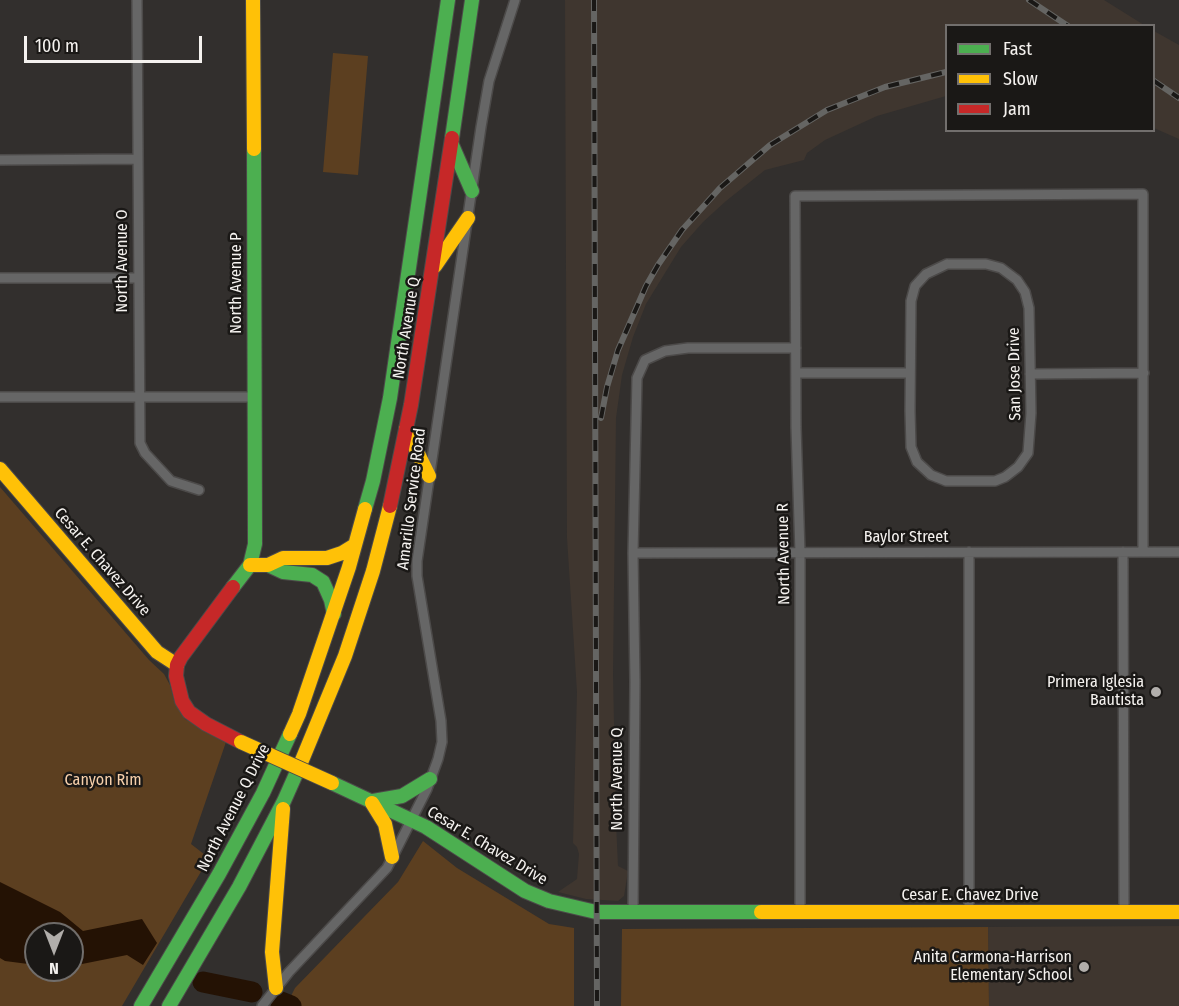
<!DOCTYPE html>
<html>
<head>
<meta charset="utf-8">
<style>
	body { margin:0 }
	#map { position:relative; width:1179px; height:1006px; overflow:hidden; background:#322f2d; font-family:"Fira Sans Condensed",sans-serif }
	canvas { display:block }
	.legend { position:absolute; left:945px; top:24px; width:210px; height:108px; box-sizing:border-box; background:#1a1816; border:2px solid #726f6d; margin:0; padding:8px 10px; list-style:none; font-size:18px; color:#f5f2ef }
	.legend li { display:flex; align-items:center; gap:12px; height:30px }
	.legend b { width:30px; border:2px solid #726f6d }
	.north { position:absolute; left:24px; top:922px; width:60px; height:60px; box-sizing:border-box; background:#1a1816; border:2px solid #726f6d; border-radius:50%; rotate:180deg; font-size:16px; font-weight:700; line-height:24px; text-align:center; color:#f5f2ef }
	.north::after { content:''; display:block; margin:auto; width:21px; height:27px; background:#b1aeab; clip-path:polygon(50% 0,100% 100%,50% 72%,0 100%) }
	.scale { position:absolute; left:24px; top:36px; width:178px; height:27px; box-sizing:border-box; border:3px solid #f5f2ef; border-top:0; padding-left:8px; font-size:18px; line-height:21px; white-space:nowrap; color:#f5f2ef; -webkit-text-stroke:4px #1a1816; paint-order:stroke }
</style>
</head>
<body>
<div id="map">
<canvas width="1179" height="1006"></canvas>
<ul class="legend">
<li><b style="height:8px;background:#4caf50"></b>Fast</li>
<li><b style="height:8px;background:#ffc107"></b>Slow</li>
<li><b style="height:8px;background:#c62828"></b>Jam</li>
</ul>
<div class="north">N</div>
<div class="scale">100 m</div>
</div>
<script>
const ctx = document.querySelector('canvas').getContext('2d');
ctx.lineJoin = 'round';
function fill(path, color) { ctx.fillStyle = color; ctx.fill(path, 'evenodd'); }
const poly = rows => new Path2D(rows.map(r => 'M' + r).join(''));
function trace(path, color, width, dash) { ctx.strokeStyle = color; ctx.lineWidth = width; ctx.lineCap = dash ? 'butt' : 'round'; ctx.setLineDash(dash || []); ctx.stroke(path); }
function write(font, color, halo, rows, align = 'center') {
  ctx.font = font + ' "Fira Sans Condensed",sans-serif'; ctx.lineWidth = 5; ctx.setLineDash([]); ctx.textBaseline = 'middle'; ctx.strokeStyle = halo; ctx.fillStyle = color; for (const [text, x, y, turn = 0] of rows) {
    ctx.save(); ctx.translate(x, y); ctx.rotate((+turn || 0) * Math.PI / 180); ctx.textAlign = isNaN(turn) ? turn : align; if (halo) ctx.strokeText(text, 0, 0); ctx.fillText(text, 0, 0); ctx.restore();
  }
}
fill(poly([
	[565,0,1104,0,1144,25,946,26,946,96,877,116,825,140,807,153,804,160,765,170,726,201,703,222,681,247,665,273,646,304,633,337,622,375,616,418,613,674,616,823,618,866,628,871,624,896,618,901,586,899,558,892,577,879,579,854,577,847,573,843,577,692,567,538],
	[1154,31,1179,45,1179,139,1154,128],
	[1179,926,1179,1006,989,1006,988,927]
]), '#3f362f');
fill(poly([
	[333,53,368,56,358,175,323,172],
	[0,487,149,660,164,674,170,685,174,700,185,719,226,742,191,844,209,858,122,1006,0,1006],
	[36,934,72,934,72,970,36,970],
	[423,841,457,868,549,924,574,928,574,1006,286,1006,295,988,398,882],
	[988,927,989,1006,621,1006,622,929]
]), '#5c3f20');
fill(poly([
	[0,882,60,912,83,931,142,919,157,943,143,965,127,955,72,966,72,934,36,934,36,965,5,961,0,958]
]), '#241204');
trace(poly([
	[203,982,252,992],
	[281,1002,291,1006]
]), '#241204', 21);
const street = poly([
	[137,0,140,443,145,453,171,481,199,490],
	[0,160,138,159],
	[947,264,986,264,1001,268,1017,280,1025,292,1029,308,1031,413,1028,453,1018,467,1005,477,995,481,946,481,931,475,917,462,911,447,910,411,911,301,915,286,926,274,947,264],
	[0,278,138,278],
	[796,373,910,373],
	[1030,374,1144,373],
	[0,397,254,397],
	[969,552,969,912],
	[1123,552,1124,912],
	[633,553,1179,552],
	[800,912,800,553,796,427,795,196,1143,194,1143,552],
	[633,913,635,682,633,553,637,378,645,360,665,351,688,348,796,348],
	[262,1006,289,972,387,868,427,789,438,759,442,742,441,721,417,576,417,561,481,127,489,81,515,0]
]);
const fast = poly([
	[452,138,472,0],
	[452,145,472,191],
	[365,509,373,481,390,398,448,0],
	[268,565,283,572,312,575,323,582,331,600,334,614],
	[233,587,250,565,255,544,254,149],
	[332,783,426,827,525,891,549,901,596,912,761,912],
	[373,801,402,796,430,779],
	[141,1006,219,874,263,793,290,734],
	[169,1006,239,887,284,801,300,765]
]);
const slow = poly([
	[253,0,254,149],
	[435,266,468,218],
	[406,429,429,476],
	[0,469,157,652,177,665],
	[250,565,268,565,283,558,327,558,342,553,355,545],
	[290,734,299,714,349,567,365,509],
	[300,765,345,656,373,571,390,506],
	[372,803,385,824,392,857],
	[761,912,1179,912],
	[276,988,272,952,283,809]
]);
const jam = poly([
	[390,506,411,405,452,138],
	[233,587,181,657,177,665,176,676,182,701,189,712,206,724,241,742]
]);
trace(street, '#4c4a49', 12);
trace(fast, '#4c4a49', 16);
trace(slow, '#4c4a49', 16);
trace(jam, '#4c4a49', 16);
trace(street, '#666', 9);
trace(fast, '#4caf50', 14);
trace(slow, '#ffc107', 14);
trace(jam, '#c62828', 14);
const rail = poly([
	[594,0,597,1006],
	[1029,0,1068,26],
	[1154,81,1179,98],
	[601,418,607,387,618,350,646,286,658,265,682,230,720,188,770,145,827,110,885,87,946,72]
]);
trace(rail, '#656563', 6);
trace(rail, '#1a1816', 4, [11]);
const slowBridge = poly([
	[241,742,332,783]
]);
trace(slowBridge, '#4c4a49', 16, []);
trace(slowBridge, '#ffc107', 14);
for (const [x, y, r, color] of [
	[1156,692,6,"#b1aeab"],
	[1084,967,6,"#b1aeab"]
]) { const dot = new Path2D(); dot.arc(x, y, r, 0, 2 * Math.PI); ctx.fillStyle = color; ctx.fill(dot); trace(dot, '#1a1816', 2); }
write('16px', '#f5f2ef', '#1a1816', [
	["North Avenue O",123,261,-90],
	["North Avenue P",237,283,-90],
	["North Avenue Q",407,328,-81],
	["San Jose Drive",1015,374,-91],
	["Amarillo Service Road",412,499,-83],
	["Baylor Street",906,538],
	["North Avenue R",784,554,-91],
	["Cesar E. Chavez Drive",102,562,49],
	["North Avenue Q",618,779,-90],
	["North Avenue Q Drive",234,808,-63],
	["Cesar E. Chavez Drive",487,846,31],
	["Cesar E. Chavez Drive",970,896]
]);
write('16px', '#f5f2ef', '#1a1816', [
	["Primera Iglesia",1144,683],
	["Bautista",1144,701],
	["Anita Carmona-Harrison",1072,958],
	["Elementary School",1072,976]
], 'right');
write('16px', '#f7d0ab', '#1a1816', [
	["Canyon Rim",103,781]
]);
</script>
</body>
</html>
